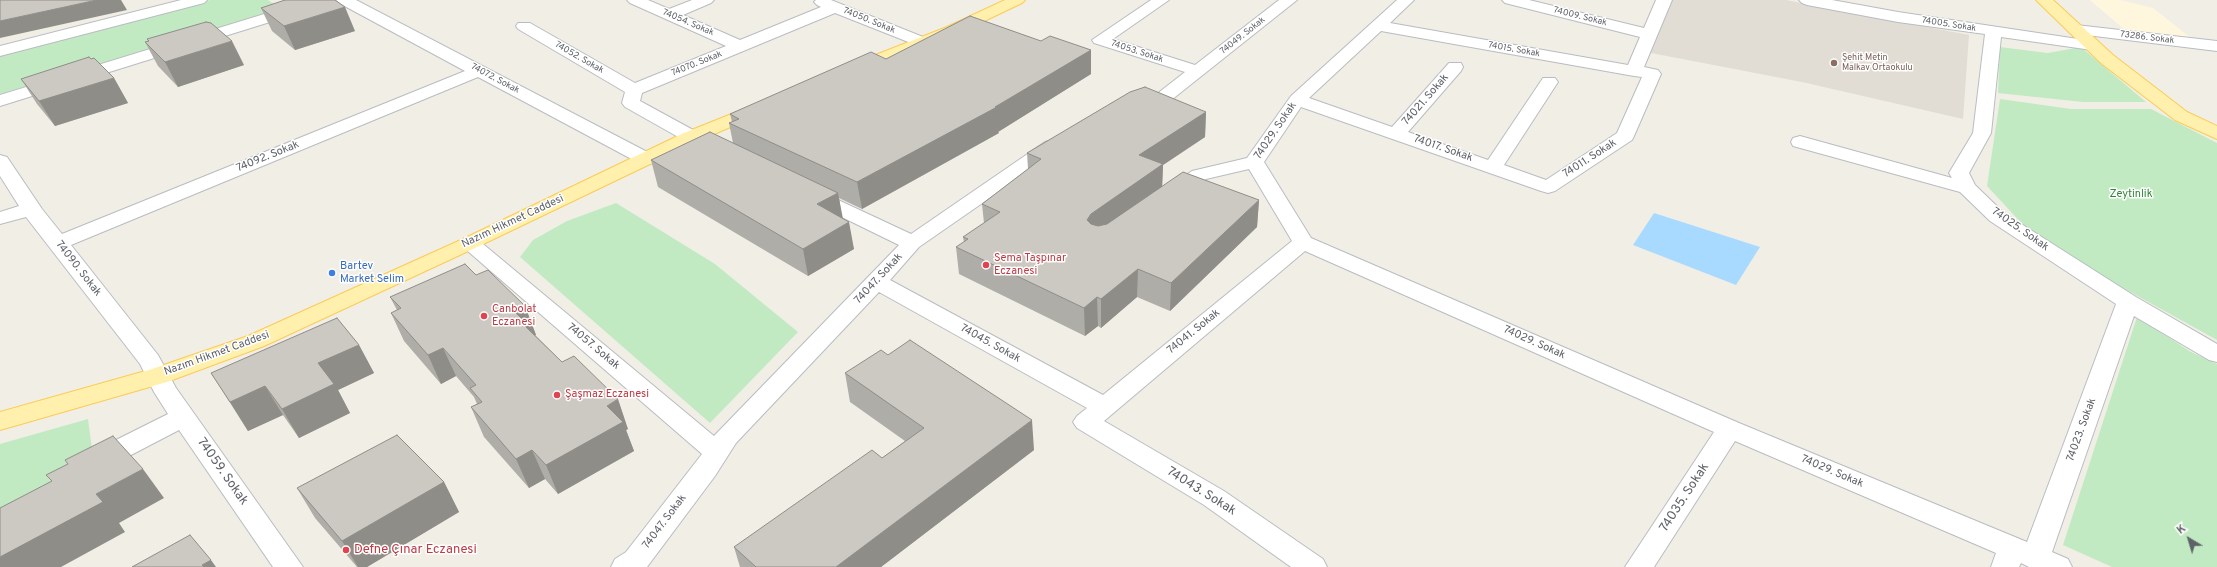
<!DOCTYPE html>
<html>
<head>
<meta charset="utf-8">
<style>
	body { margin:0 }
	#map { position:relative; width:2217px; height:567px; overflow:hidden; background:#f1eee6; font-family:Overpass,sans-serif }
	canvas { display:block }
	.north { position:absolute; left:2169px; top:519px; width:40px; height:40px; -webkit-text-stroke:3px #fff; paint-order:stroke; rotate:322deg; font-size:11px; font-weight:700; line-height:16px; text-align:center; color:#5e6268 }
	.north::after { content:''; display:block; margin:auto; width:14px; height:18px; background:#5e6268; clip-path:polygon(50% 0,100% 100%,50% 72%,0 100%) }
</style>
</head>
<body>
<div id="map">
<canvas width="2217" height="567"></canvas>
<div class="north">K</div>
</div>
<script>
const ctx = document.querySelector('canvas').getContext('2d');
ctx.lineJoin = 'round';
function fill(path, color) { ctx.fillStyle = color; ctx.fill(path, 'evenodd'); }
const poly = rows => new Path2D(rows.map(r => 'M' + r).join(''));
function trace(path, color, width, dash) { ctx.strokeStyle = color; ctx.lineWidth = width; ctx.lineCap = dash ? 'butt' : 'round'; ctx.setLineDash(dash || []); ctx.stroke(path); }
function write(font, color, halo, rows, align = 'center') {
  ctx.font = font + ' Overpass,sans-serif'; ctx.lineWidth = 3; ctx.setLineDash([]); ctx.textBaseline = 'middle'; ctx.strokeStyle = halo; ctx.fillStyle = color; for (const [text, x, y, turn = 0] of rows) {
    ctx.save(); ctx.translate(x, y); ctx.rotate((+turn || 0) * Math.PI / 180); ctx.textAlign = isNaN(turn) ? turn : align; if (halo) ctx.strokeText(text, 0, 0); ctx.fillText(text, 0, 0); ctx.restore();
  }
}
fill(poly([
	[2090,0,2120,0,2153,8,2197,43,2132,36]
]), '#fff7dd');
fill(poly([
	[1666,0,1786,0,1969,35,1963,119,1802,82,1651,53]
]), '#e1ddd5');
fill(poly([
	[210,0,268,0,282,9,0,94,0,55],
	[2000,47,2048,53,2081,47,2146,102,2083,102,1998,93],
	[2000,99,2071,109,2151,109,2217,143,2217,340,2038,241,1987,186],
	[616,203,715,264,798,332,710,423,520,257,533,240,567,221],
	[2137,317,2191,352,2217,364,2217,567,2112,567,2063,545],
	[88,419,94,464,0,512,0,444]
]), '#c2eac2');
fill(poly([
	[1654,213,1760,247,1736,285,1633,245]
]), '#a8daff');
const minor = poly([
	[181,0,207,0,204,3,0,56,0,46,181,0],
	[310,0,334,0,331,3,0,106,0,95,310,0],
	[336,0,356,0,653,155,656,159,653,163,646,165,639,163,478,77,71,245,158,355,176,388,303,567,273,567,179,430,106,468,97,471,88,468,84,461,88,454,168,414,154,392,140,364,26,217,0,224,0,212,19,206,0,176,0,155,7,157,42,209,62,234,465,71,339,3,336,0],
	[627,0,648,0,669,9,692,0,714,0,711,3,683,15,740,40,821,7,817,5,814,2,816,0,831,0,928,39,930,42,928,45,922,47,916,45,835,13,642,93,640,101,717,143,719,147,717,151,710,153,703,151,625,107,622,103,625,92,518,29,516,26,518,23,530,23,635,83,726,46,630,3,627,0],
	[1151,0,1169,0,1113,39,1195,65,1279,0,1297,0,1165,105,1140,112,1134,111,1131,107,1134,103,1153,97,1185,72,1094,43,1092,40,1151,0],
	[1397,0,1414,0,1390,23,1628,65,1640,37,1505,3,1502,0,1529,0,1644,28,1656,0,1672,0,1644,67,1658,70,1661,74,1634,136,1632,140,1555,191,1548,193,1541,191,1301,107,1264,162,1311,238,1739,423,2027,542,2116,304,1990,221,1960,192,1793,146,1791,142,1793,138,1800,136,1952,178,1949,173,1973,133,1985,34,1898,22,1807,5,1802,3,1799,0,1832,0,1898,12,2098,42,2100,45,2098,48,2092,50,2001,37,1991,133,1969,173,1975,185,2004,213,2136,297,2217,344,2217,362,2209,360,2134,316,2052,552,2068,559,2072,567,2029,567,2021,563,2019,567,1991,567,1996,553,1735,441,1654,567,1625,567,1714,432,1305,251,1104,421,1224,491,1323,559,1327,567,1291,567,1204,505,1077,428,1073,422,1077,416,1087,408,879,292,736,443,715,476,647,567,611,567,615,559,626,552,702,454,463,247,459,243,463,239,470,237,477,239,714,436,899,245,807,200,804,196,807,192,814,190,821,192,911,234,1045,142,1052,140,1059,142,1061,146,1059,150,919,247,890,280,1103,395,1292,241,1249,169,1206,179,1179,198,1172,200,1165,198,1162,194,1165,190,1192,171,1247,158,1291,96,1397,0],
	[1381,31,1634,76,1642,77,1617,133,1546,180,1504,165,1558,82,1555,78,1543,78,1488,160,1408,132,1461,71,1463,67,1461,63,1449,63,1392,127,1309,98,1381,31],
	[2076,25,2217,41,2217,51,2070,33,2068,30,2070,27,2076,25]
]);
const major = poly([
	[1005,0,1025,0,1022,3,959,33,862,73,850,73,848,69,850,65,947,27,1005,0],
	[2036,0,2053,0,2113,55,2187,112,2217,126,2217,139,2175,120,2101,63,2036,0],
	[759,103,765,104,768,108,765,112,698,141,477,247,264,346,167,382,0,430,0,412,149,370,248,336,463,239,684,133,759,103]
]);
trace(minor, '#b9bcc1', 2);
trace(major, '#fbcb55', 2);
fill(minor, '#fff');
fill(major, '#fff1ad');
fill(poly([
	[261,8,355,31,295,50,272,31],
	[147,39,244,65,178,87,158,66,145,42,148,41],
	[1041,41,1091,50,1091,74,998,132,999,133,862,209,839,198,842,218,854,249,808,276,658,187,651,160,733,143,729,123,732,122,730,114,886,59],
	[114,78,128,103,55,126,37,104,21,79],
	[1206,112,1205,137,1163,165,1162,186,1259,200,1257,227,1170,311,1137,297,1101,328,1098,326,1085,336,959,274,956,247,964,242,963,237,984,223,982,204,1028,169,1027,153],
	[476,275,525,306,536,335,535,335,628,429,626,430,634,451,558,494,545,479,529,488,484,437,471,407,477,404,474,397,456,376,441,384,404,341,391,313,397,310,390,297],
	[359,345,374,373,338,390,350,413,299,438,283,415,248,431,211,373],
	[888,355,1034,450,881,567,740,567,734,547,882,458,905,441,850,402,845,373],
	[444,482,459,512,367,567,357,567,315,518,297,488]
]), '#afada8');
fill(poly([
	[97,0,121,0,127,10,0,38,0,21],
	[345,7,355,31,295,50,284,26],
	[232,41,244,65,178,87,165,62],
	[1091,50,1091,74,998,132,999,133,862,209,857,182,995,107],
	[114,78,128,103,55,126,39,101],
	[1206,112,1205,137,1163,165,1162,191,1087,247,1087,220,1091,214,1139,155],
	[838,193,843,219,817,204],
	[1259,200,1257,227,1170,311,1171,283],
	[849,222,854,249,808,276,803,249],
	[1138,269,1137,297,1101,328,1101,299],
	[1097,297,1098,326,1085,336,1084,308],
	[525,306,536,335,533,336,514,311],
	[359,345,374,373,338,390,350,413,299,438,282,409,318,363],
	[443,348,456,376,441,384,428,355],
	[265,386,283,415,248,431,230,402],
	[618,399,628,429,626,430,634,451,558,494,546,465,607,406],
	[1032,420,1034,450,881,567,836,567],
	[532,450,545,479,529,488,516,459],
	[143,469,164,498,119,523,125,532,61,567,0,567,0,557,96,494],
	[444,482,459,512,367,567,358,567,342,541],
	[211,560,216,567,204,567,202,565]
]), '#8f8d88');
const building = poly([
	[0,0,97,0,0,21,0,0],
	[285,0,335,0,345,7,284,26,261,8,285,0],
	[970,16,1041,41,1050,36,1091,50,995,107,997,107,857,182,729,123,739,119,730,114,871,52,886,59,970,16],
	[206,22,211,23,232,41,165,62,145,42,149,41,147,39,206,22],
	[89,57,91,59,94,58,114,78,39,101,21,79,89,57],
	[1145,87,1206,112,1139,155,1163,164,1091,214,1087,220,1091,224,1098,226,1107,224,1183,172,1259,200,1171,283,1138,269,1101,299,1097,297,1084,308,956,247,968,239,963,237,1000,212,982,204,1041,159,1027,153,1130,92,1145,87],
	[710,132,838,193,817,204,849,222,803,249,651,160,710,132],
	[465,264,476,275,488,270,525,306,514,311,528,325,525,326,562,362,574,356,618,399,607,406,623,422,546,465,532,450,516,459,471,407,482,402,470,388,476,385,443,348,428,355,391,313,401,308,390,297,465,264],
	[337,318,359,345,318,363,334,384,282,409,265,386,230,402,211,373,337,318],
	[910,340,1032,420,836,567,756,567,734,547,872,450,882,458,924,428,845,373,881,350,888,355,910,340],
	[397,435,444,482,342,541,297,488,397,435],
	[113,436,143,469,96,494,103,502,0,557,0,508,52,481,46,475,68,464,65,460,113,436],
	[190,535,211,560,202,565,204,567,132,567,190,535]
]);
fill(building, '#ccc9c3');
trace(building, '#8f8d88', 1);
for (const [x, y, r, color] of [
	[1834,63,4,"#8d6e63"],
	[986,265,4,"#e0444e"],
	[332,273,4,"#3f7fe0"],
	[484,316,4,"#e0444e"],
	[557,395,4,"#e0444e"],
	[346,550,4,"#e0444e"]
]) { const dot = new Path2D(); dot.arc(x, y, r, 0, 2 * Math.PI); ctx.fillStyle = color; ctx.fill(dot); trace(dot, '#fff', 1.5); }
write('9px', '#5e6268', '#fff', [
	["74009. Sokak",1580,17,14],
	["74050. Sokak",869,21,22],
	["74054. Sokak",688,23,23],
	["74005. Sokak",1949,25,9],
	["74049. Sokak",1243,36,-38],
	["73286. Sokak",2147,38,7],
	["74015. Sokak",1514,50,10],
	["74053. Sokak",1137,52,18],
	["74052. Sokak",579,58,30],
	["74070. Sokak",697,64,-22],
	["74072. Sokak",495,79,28]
]);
write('9px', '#785e54', '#fff', [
	["Şehit Metin",1842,58],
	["Malkav Ortaokulu",1842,68]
], 'left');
write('11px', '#5e6268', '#fff', [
	["74021. Sokak",1426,100,-49],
	["74029. Sokak",1276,131,-56],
	["74017. Sokak",1443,149,19],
	["74092. Sokak",268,157,-22],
	["74011. Sokak",1590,159,-33],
	["Nazım Hikmet Caddesi",513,222,-25],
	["74025. Sokak",2020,230,35],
	["74090. Sokak",78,269,52],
	["74047. Sokak",879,279,-47],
	["74041. Sokak",1194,332,-39],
	["74029. Sokak",1534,343,24],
	["74045. Sokak",990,344,29],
	["74057. Sokak",593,347,40],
	["Nazım Hikmet Caddesi",217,354,-20],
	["74023. Sokak",2082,430,-70],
	["74029. Sokak",1832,472,23],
	["74047. Sokak",665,522,-53]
]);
write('11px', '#2f8532', '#fff', [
	["Zeytinlik",2131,195]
]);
write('11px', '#be3a42', '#fff', [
	["Sema Taşpınar",994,259],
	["Eczanesi",994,272],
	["Canbolat",492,310],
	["Eczanesi",492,323],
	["Şaşmaz Eczanesi",565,395]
], 'left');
write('11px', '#366cbe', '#fff', [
	["Bartev",340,267],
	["Market Selim",340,280]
], 'left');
write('13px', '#5e6268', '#fff', [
	["74059. Sokak",222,472,55],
	["74043. Sokak",1201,492,32],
	["74035. Sokak",1685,498,-57]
]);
write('13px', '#be3a42', '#fff', [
	["Defne Çınar Eczanesi",354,550]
], 'left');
</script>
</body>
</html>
